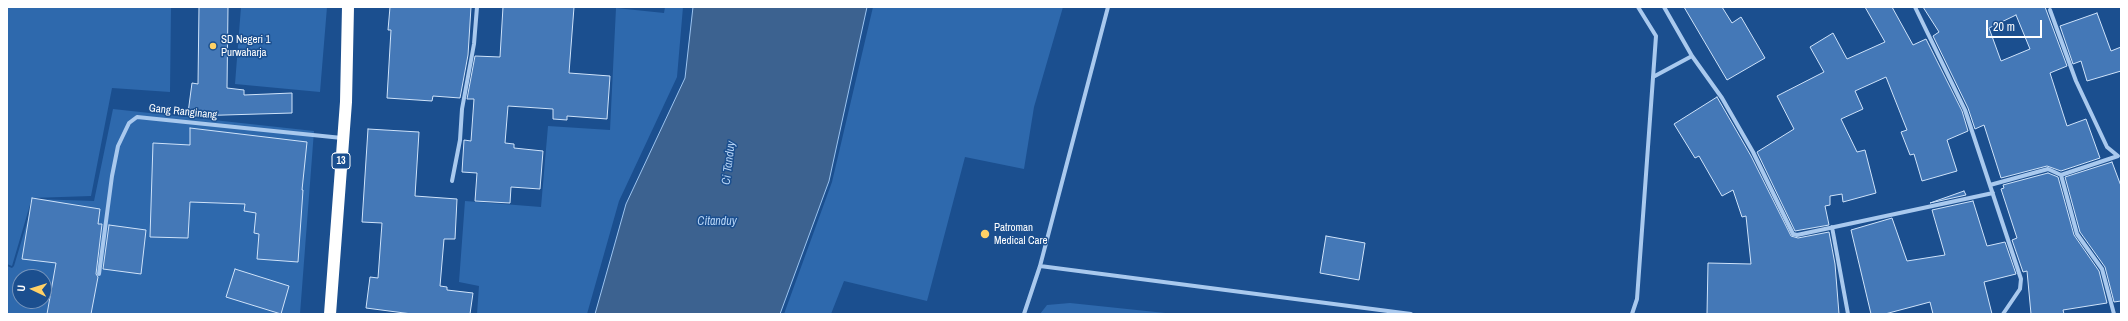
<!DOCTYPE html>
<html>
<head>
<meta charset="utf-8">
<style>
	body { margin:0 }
	#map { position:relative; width:2128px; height:321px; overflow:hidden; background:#1b4f8f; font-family:"Archivo Narrow",sans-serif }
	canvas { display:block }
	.frame { position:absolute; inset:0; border:8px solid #fff; pointer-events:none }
	.north { position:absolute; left:12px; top:269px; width:40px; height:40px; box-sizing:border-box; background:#1b4f8f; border:1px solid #7695bc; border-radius:50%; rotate:274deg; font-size:11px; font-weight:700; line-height:16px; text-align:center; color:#fff }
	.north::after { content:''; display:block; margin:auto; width:14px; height:18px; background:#ffd166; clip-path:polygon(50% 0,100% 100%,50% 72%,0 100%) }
	.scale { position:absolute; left:1986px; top:20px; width:56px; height:18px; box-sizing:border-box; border:2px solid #fff; border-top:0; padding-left:5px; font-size:12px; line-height:14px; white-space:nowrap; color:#fff; -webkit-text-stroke:3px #1b4f8f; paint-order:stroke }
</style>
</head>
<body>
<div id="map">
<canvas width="2128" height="321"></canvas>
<div class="frame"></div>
<div class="north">U</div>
<div class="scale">20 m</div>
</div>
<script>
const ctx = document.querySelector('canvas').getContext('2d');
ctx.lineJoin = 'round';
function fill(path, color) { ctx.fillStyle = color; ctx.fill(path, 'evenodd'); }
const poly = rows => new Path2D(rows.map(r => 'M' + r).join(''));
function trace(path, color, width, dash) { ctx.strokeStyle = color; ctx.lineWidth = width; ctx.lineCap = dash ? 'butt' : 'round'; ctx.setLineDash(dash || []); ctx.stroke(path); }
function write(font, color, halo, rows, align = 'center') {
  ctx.font = font + ' "Archivo Narrow",sans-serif'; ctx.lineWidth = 3; ctx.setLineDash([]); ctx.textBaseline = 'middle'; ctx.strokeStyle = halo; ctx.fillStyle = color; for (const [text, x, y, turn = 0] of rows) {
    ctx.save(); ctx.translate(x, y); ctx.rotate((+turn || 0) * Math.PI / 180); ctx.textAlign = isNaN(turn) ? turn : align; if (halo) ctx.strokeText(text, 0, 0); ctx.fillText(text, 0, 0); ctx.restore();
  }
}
fill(poly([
	[7,7,171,7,170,92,112,88,91,196,32,198,12,266,7,264],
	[241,7,327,7,320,92,235,84],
	[665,7,683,7,677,77,619,201,587,314,477,314,479,286,459,282,465,201,541,207,548,126,610,130,616,8,664,13],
	[873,7,1063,7,1034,107,1024,169,965,157,927,301,844,281,831,314,784,314,832,182],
	[113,109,314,131,300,314,7,314,7,266,12,268,14,266,34,199,94,201],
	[20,277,44,277,44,301,20,301],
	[1070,303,1175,314,1040,314,1047,305]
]), '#2e69ad');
const water = poly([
	[693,7,867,7,829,181,780,314,595,314,626,204,685,78,693,7]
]);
fill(water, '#3c6290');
trace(water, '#9cc4f0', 1);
const building = poly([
	[199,7,228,7,227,88,244,90,244,95,292,93,292,113,191,116,191,114,188,113,192,83,198,84,199,7],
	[390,7,471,7,468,55,460,98,433,96,432,101,387,98,391,30,388,30,390,7],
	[503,7,574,7,569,73,610,76,607,119,567,116,567,120,553,119,553,109,508,106,505,143,514,144,514,148,543,151,540,189,511,187,510,203,475,201,477,173,462,172,464,140,471,141,474,99,467,99,475,56,500,57,503,7],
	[1684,7,1722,7,1732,23,1741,17,1765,58,1727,80,1684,7],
	[1865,7,1892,7,1913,45,1926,39,1962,111,1968,131,1947,140,1957,171,1922,181,1914,154,1910,155,1901,132,1907,130,1886,77,1855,91,1863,109,1841,119,1857,152,1865,150,1876,193,1843,202,1842,194,1830,196,1830,205,1825,206,1829,225,1795,231,1757,152,1794,129,1777,96,1824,72,1810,47,1833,33,1847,59,1885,42,1865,7],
	[1923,7,2045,7,2067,66,2050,73,2067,126,2086,119,2100,158,2061,171,2047,166,2001,178,1984,125,1975,129,1968,108,1933,36,1939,32,1923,7],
	[2016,15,2030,49,2001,61,1989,28,2016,15],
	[2097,13,2111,51,2121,47,2121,71,2087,81,2081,61,2073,64,2060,26,2097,13],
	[1717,97,1751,156,1791,236,1798,238,1829,232,1835,264,1839,314,1707,314,1708,263,1751,264,1746,216,1742,217,1733,190,1722,196,1699,156,1695,158,1674,124,1717,97],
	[190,128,307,142,302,190,303,190,298,262,257,259,259,234,254,233,256,213,244,211,245,204,190,202,188,238,150,237,153,143,190,145,190,128],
	[368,129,419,132,415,196,457,199,455,239,444,239,440,286,447,287,447,290,473,293,470,314,412,314,366,308,370,277,378,278,382,223,362,222,368,129],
	[2112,162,2121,186,2121,301,2114,302,2105,267,2080,232,2065,177,2112,162],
	[2048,173,2058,177,2074,235,2099,271,2107,303,2063,310,2064,314,2031,314,2027,271,2023,272,2012,240,2017,238,2001,189,2004,188,2003,185,2048,173],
	[1964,191,1966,195,1930,203,1964,191],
	[32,198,100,209,98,224,102,224,96,274,98,277,91,314,47,314,56,263,22,259,32,198],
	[1973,201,1987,246,2005,242,2016,274,1984,282,1992,314,1933,314,1930,302,1885,314,1871,314,1851,230,1892,218,1907,261,1945,255,1932,210,1973,201],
	[109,225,146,230,141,274,103,269,109,225],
	[1326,236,1365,243,1359,280,1320,273,1326,236],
	[235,269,289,286,281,314,226,297,235,269]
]);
fill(building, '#4478b7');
trace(building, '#cfe3fa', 1);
trace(poly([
	[1915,7,1965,110,2021,279,2020,289,2003,314],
	[1692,56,1722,98,1753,152,1793,234,1797,235,1993,193],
	[1653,77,1692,56,1664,7],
	[2061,175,2077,234,2102,269,2114,314],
	[452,181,460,140,462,109,474,44,477,7],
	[1990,185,2048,169,2061,175,2118,156,2107,147,2076,81,2050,10],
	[1832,227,1848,314],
	[1040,266,1411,314],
	[99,274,112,176,118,146,129,123,137,117,342,138],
	[1024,314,1040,266,1108,7],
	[1632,314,1637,299,1656,36,1638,7]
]), '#a9c9ee', 4);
trace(poly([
	[330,314,346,102,348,7]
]), '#fff', 12);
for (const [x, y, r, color] of [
	[213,46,4,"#ffd166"],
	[985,234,5,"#ffd166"]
]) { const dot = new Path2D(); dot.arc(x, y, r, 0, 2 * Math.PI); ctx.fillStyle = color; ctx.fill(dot); trace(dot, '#1b4f8f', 1.5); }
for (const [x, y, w] of [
	[341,161,18]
]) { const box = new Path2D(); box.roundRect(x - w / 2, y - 8, w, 16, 3); ctx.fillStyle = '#1b4f8f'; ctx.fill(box); trace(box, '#fff', 1); }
write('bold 10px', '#fff', null, [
	["13",341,161]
]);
write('11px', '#fff', '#1b4f8f', [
	["SD Negeri 1",221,40],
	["Purwaharja",221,53],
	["Patroman",994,228],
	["Medical Care",994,241]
], 'left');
write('11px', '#fff', '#1b4f8f', [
	["Gang Ranginang",183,112,6]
]);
write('italic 12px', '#b5d3f5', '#1b4f8f', [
	["Ci Tanduy",729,163,-83],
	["Citanduy",717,222]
]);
</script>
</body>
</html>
